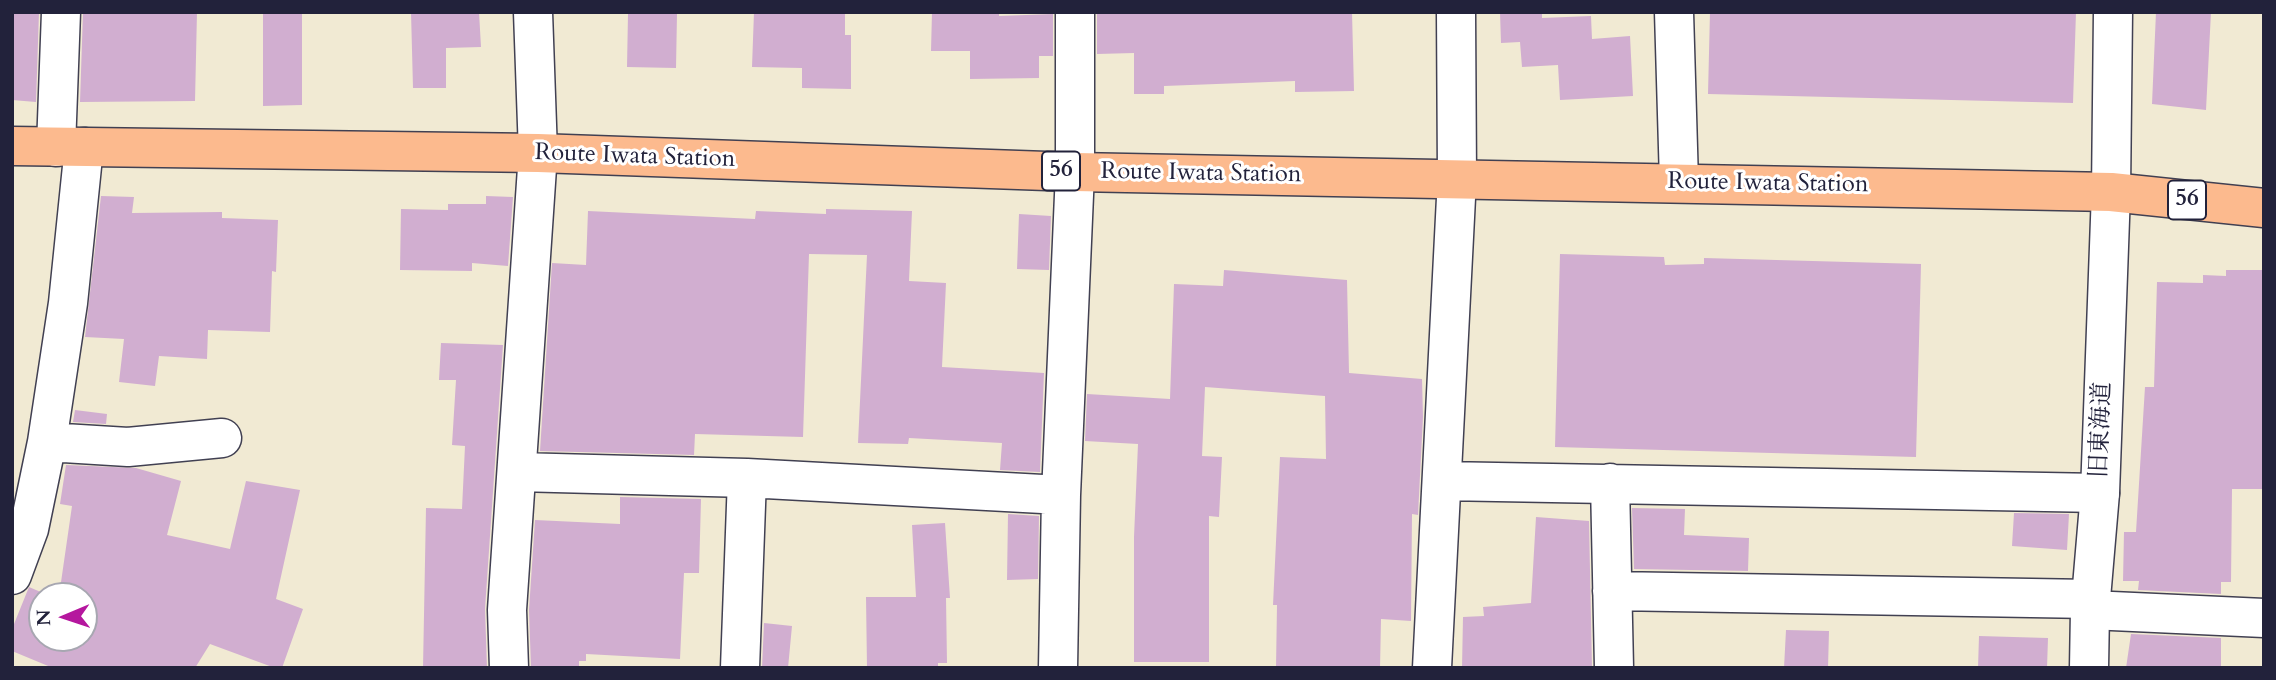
<!DOCTYPE html>
<html>
<head>
<meta charset="utf-8">
<style>
	body { margin:0 }
	#map { position:relative; width:2276px; height:680px; overflow:hidden; background:#f1ead3; font-family:Cardo,serif }
	canvas { display:block }
	.frame { position:absolute; inset:0; border:14px solid #22223b; pointer-events:none }
	.north { position:absolute; left:28px; top:582px; width:70px; height:70px; box-sizing:border-box; background:#fff; border:2px solid #a7a7b1; border-radius:50%; rotate:268deg; font-size:19px; font-weight:700; line-height:28px; text-align:center; color:#22223b }
	.north::after { content:''; display:block; margin:auto; width:24px; height:32px; background:#b5179e; clip-path:polygon(50% 0,100% 100%,50% 72%,0 100%) }
</style>
</head>
<body>
<div id="map">
<canvas width="2276" height="680"></canvas>
<div class="frame"></div>
<div class="north">N</div>
</div>
<script>
const ctx = document.querySelector('canvas').getContext('2d');
ctx.lineJoin = 'round';
function fill(path, color) { ctx.fillStyle = color; ctx.fill(path, 'evenodd'); }
const poly = rows => new Path2D(rows.map(r => 'M' + r).join(''));
function trace(path, color, width, dash) { ctx.strokeStyle = color; ctx.lineWidth = width; ctx.lineCap = dash ? 'butt' : 'round'; ctx.setLineDash(dash || []); ctx.stroke(path); }
function write(font, color, halo, rows, align = 'center') {
  ctx.font = font + ' Cardo,"Noto Serif JP",serif'; ctx.lineWidth = 6; ctx.setLineDash([]); ctx.textBaseline = 'middle'; ctx.strokeStyle = halo; ctx.fillStyle = color; for (const [text, x, y, turn = 0] of rows) {
    ctx.save(); ctx.translate(x, y); ctx.rotate((+turn || 0) * Math.PI / 180); ctx.textAlign = isNaN(turn) ? turn : align; if (halo) ctx.strokeText(text, 0, 0); ctx.fillText(text, 0, 0); ctx.restore();
  }
}
fill(poly([
	[12,12,39,12,36,102,12,100],
	[83,12,197,12,195,101,80,102],
	[263,12,302,12,302,105,263,106],
	[411,12,479,12,481,47,446,48,446,88,413,88],
	[754,12,845,12,845,35,851,35,851,89,802,88,802,68,752,67],
	[932,12,999,12,999,16,1053,14,1053,56,1039,56,1039,78,970,79,970,51,931,51],
	[1097,12,1352,12,1354,91,1295,92,1295,81,1164,86,1164,94,1134,94,1134,53,1097,54],
	[1500,12,1542,12,1542,18,1591,16,1592,39,1630,36,1633,96,1560,100,1558,65,1522,67,1520,42,1501,43],
	[1710,12,2076,12,2073,103,1708,94],
	[2156,12,2211,12,2206,110,2152,104],
	[628,14,677,14,676,68,627,67],
	[101,196,134,197,132,213,222,212,222,218,278,220,276,272,272,271,270,332,208,330,207,359,159,356,155,386,119,382,124,339,85,337],
	[486,196,513,197,508,266,472,263,472,271,400,270,401,209,448,210,448,204,486,204],
	[826,209,912,211,909,281,946,283,942,367,1044,373,1040,472,1000,470,1002,443,909,438,908,444,858,443,867,255,809,254,803,437,695,434,694,455,540,451,552,263,586,265,588,211,755,219,756,211,826,214],
	[1019,214,1051,216,1049,270,1017,269],
	[1560,254,1664,257,1665,265,1704,264,1704,258,1921,264,1916,457,1555,447],
	[1224,270,1347,280,1349,373,1422,379,1423,417,1418,515,1412,514,1411,621,1381,619,1380,668,1276,668,1277,605,1273,605,1280,457,1326,459,1325,396,1205,387,1202,456,1222,457,1219,517,1209,516,1209,662,1134,662,1134,537,1138,444,1085,441,1087,394,1170,399,1174,284,1223,286],
	[2226,270,2264,270,2264,489,2232,489,2231,582,2221,582,2221,594,2138,590,2139,581,2123,581,2124,532,2136,532,2145,387,2154,387,2157,282,2203,283,2203,275,2226,276],
	[441,343,503,345,485,609,487,668,423,668,426,508,462,509,465,446,452,445,456,380,439,380],
	[75,410,107,414,106,424,73,422],
	[66,465,136,468,181,481,167,535,230,549,246,481,300,490,276,599,303,609,282,668,275,668,210,644,195,668,53,668,12,651,12,629,29,587,50,596,42,596,42,638,84,638,84,596,59,596,72,506,60,504],
	[620,497,701,499,699,573,684,573,680,659,586,654,586,661,579,661,579,668,531,668,529,610,535,520,620,524],
	[1632,508,1685,509,1684,535,1749,538,1748,571,1634,569],
	[2014,513,2069,514,2067,550,2012,546],
	[1008,514,1039,516,1038,579,1007,580],
	[1536,517,1589,521,1592,668,1462,668,1463,617,1484,616,1483,607,1531,603],
	[945,523,950,598,946,598,947,663,938,663,938,668,867,668,866,597,916,597,912,525],
	[764,623,792,626,788,668,762,668],
	[1786,630,1829,631,1828,668,1784,668],
	[2131,634,2221,638,2221,668,2126,668],
	[1979,636,2048,638,2047,668,1978,668]
]), '#d1aed0');
const minor = poly([
	[1674,12,1679,182],
	[56,147,61,12],
	[2111,192,2113,12],
	[47,442,128,447,222,438],
	[517,472,747,478,1061,495],
	[1442,481,2100,493],
	[1610,483,1614,668],
	[12,575,29,529,47,442,68,303,84,147],
	[1612,591,2091,599],
	[2090,610,2264,618],
	[509,668,507,610,538,153],
	[740,668,747,478],
	[1058,668,1061,495,1075,172,1075,12],
	[1432,668,1457,178]
]);
const tertiary = poly([
	[533,12,538,153],
	[1456,12,1457,178],
	[2089,668,2090,610,2100,493,2111,192]
]);
const primary = poly([
	[12,146,538,153,1075,172,2111,192,2264,208]
]);
trace(minor, '#414052', 41);
trace(tertiary, '#414052', 41);
trace(primary, '#414052', 41);
trace(minor, '#fff', 38);
trace(tertiary, '#fff', 38);
trace(primary, '#fcba8e', 38);
for (const [x, y, w] of [
	[1061,171,38],
	[2187,200,38]
]) { const box = new Path2D(); box.roundRect(x - w / 2, y - 19.5, w, 39, 5); ctx.fillStyle = '#fff'; ctx.fill(box); trace(box, '#22223b', 2); }
write('bold 23px', '#22223b', null, [
	["56",1061,171],
	["56",2187,200]
]);
write('24px', '#22223b', '#fff', [
	["Route Iwata Station",635,157,2],
	["Route Iwata Station",1201,174,1],
	["Route Iwata Station",1768,184,1],
	["旧東海道",2102,430,-88]
]);
</script>
</body>
</html>
